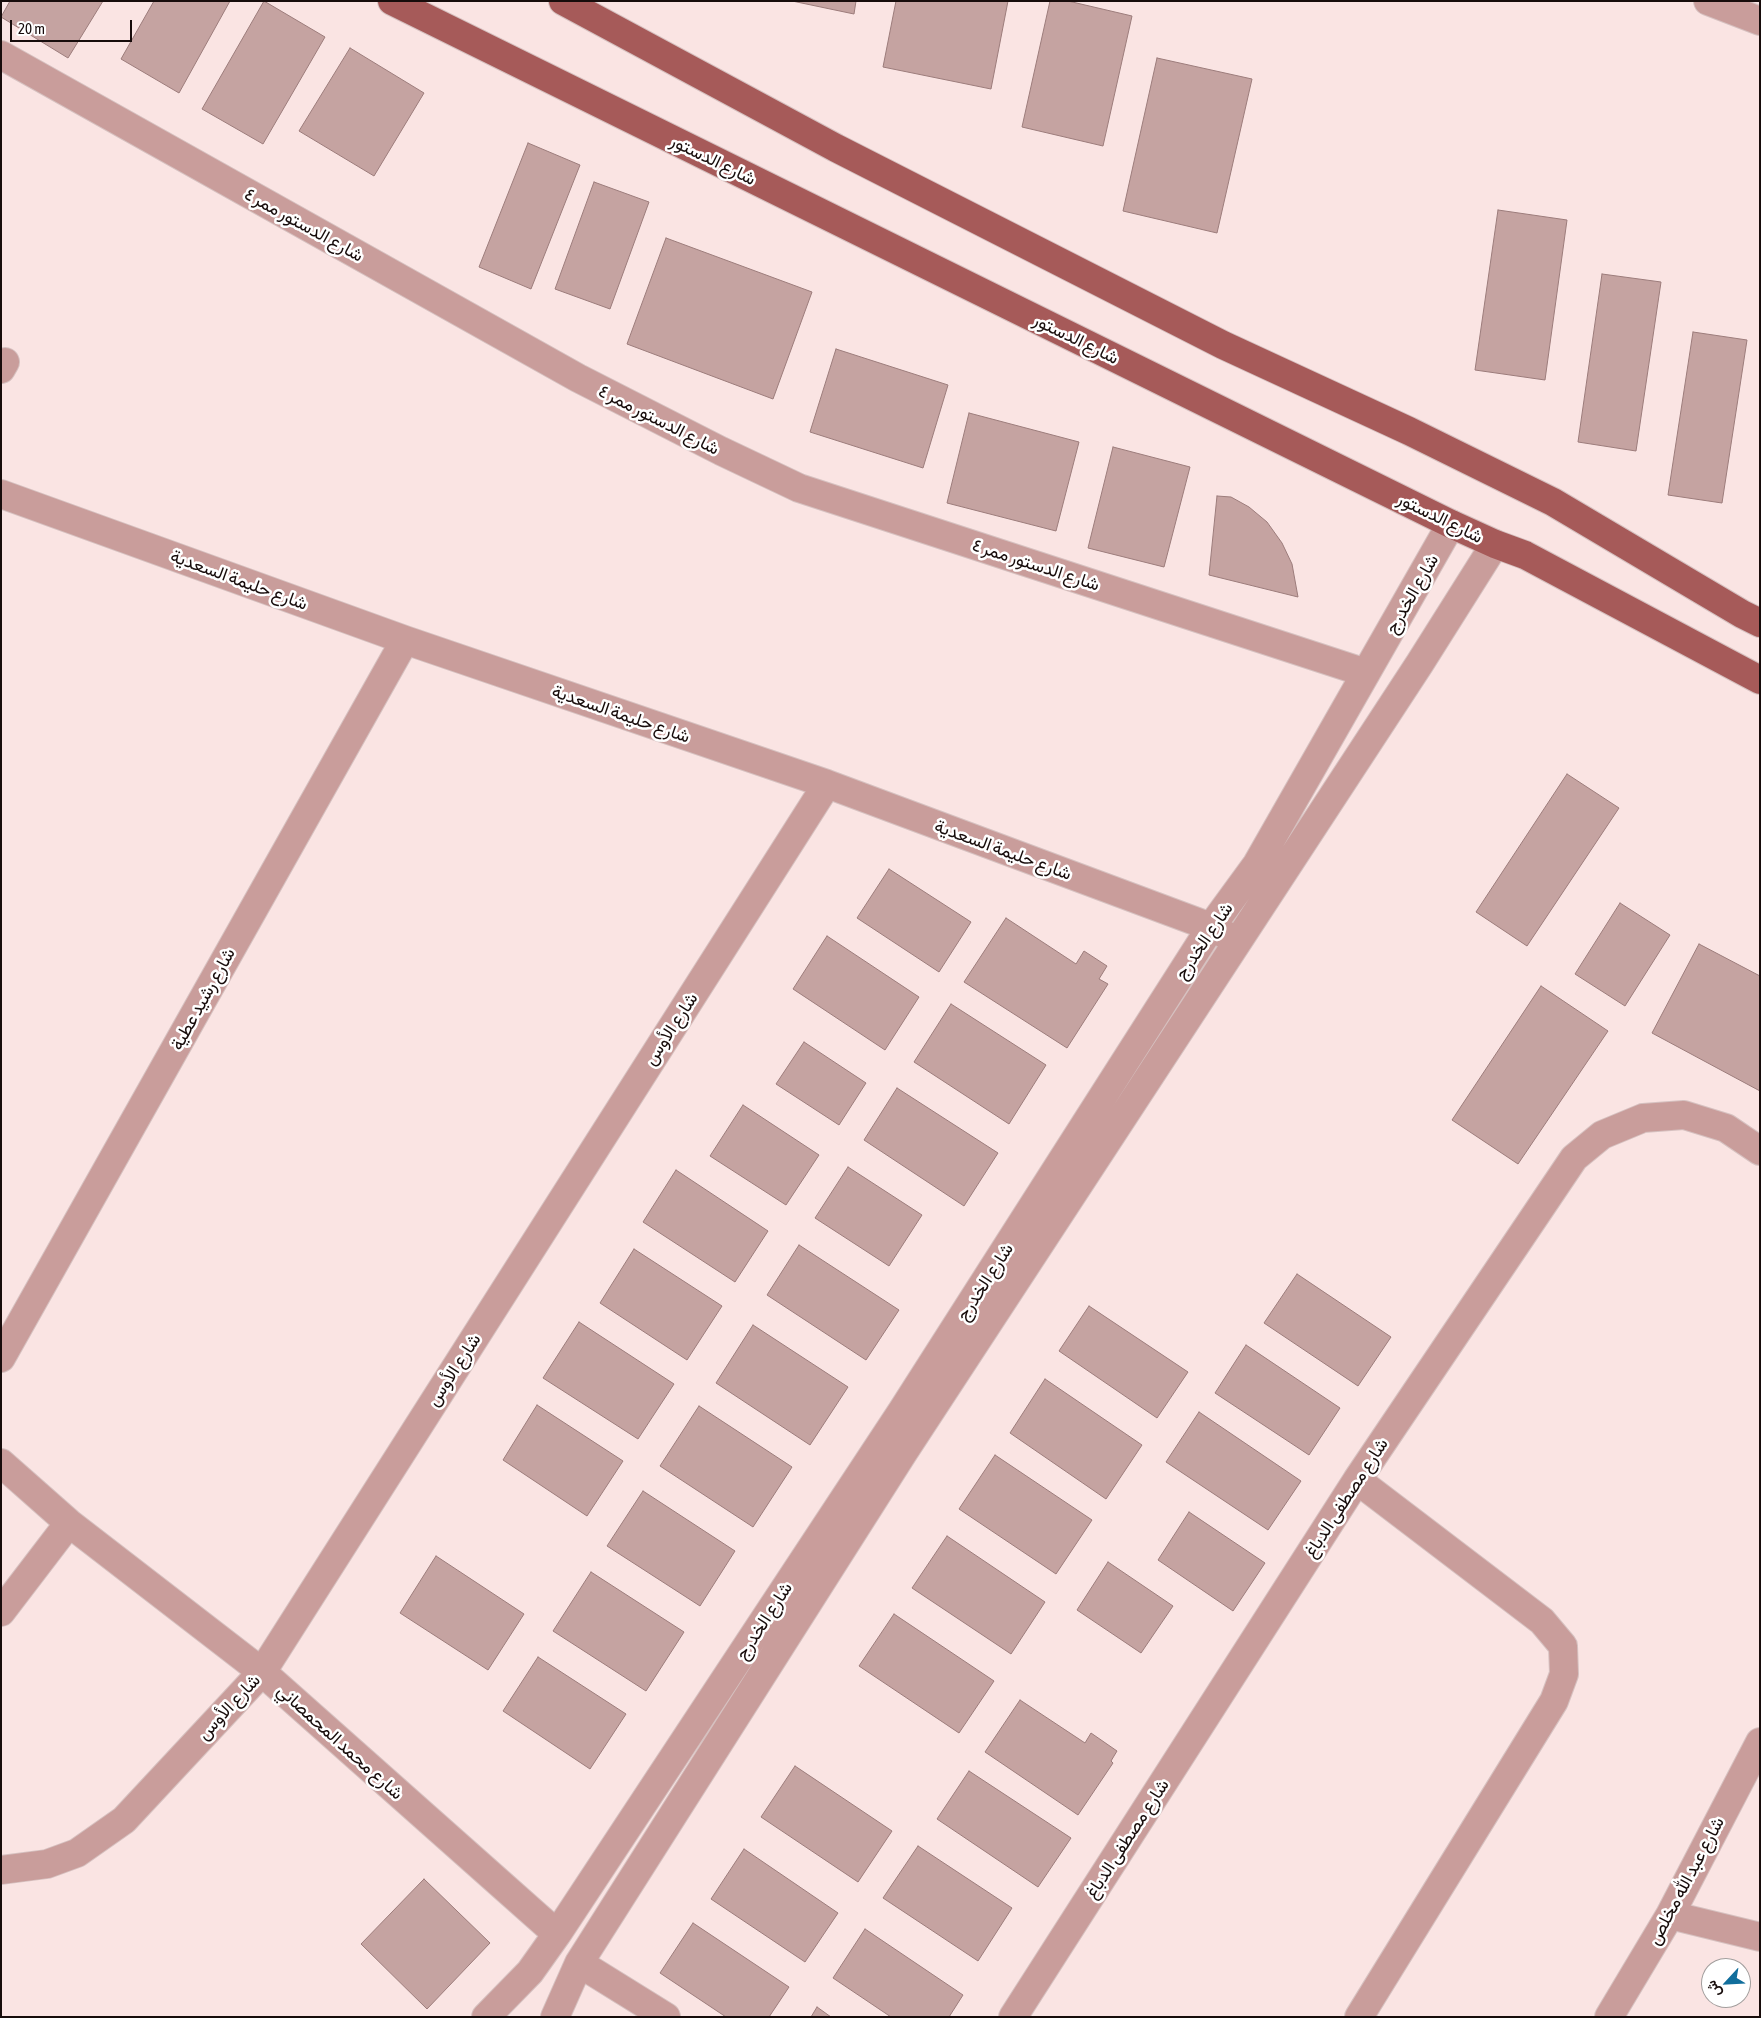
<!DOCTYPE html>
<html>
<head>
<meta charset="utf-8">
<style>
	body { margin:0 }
	#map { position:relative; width:1761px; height:2018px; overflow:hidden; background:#fae4e3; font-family:"Asap Condensed",Vazirmatn,sans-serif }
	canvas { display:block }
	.frame { position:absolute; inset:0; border:2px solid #170c0b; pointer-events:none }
	.north { position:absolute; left:1701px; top:1958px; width:50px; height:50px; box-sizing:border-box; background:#fff; border:1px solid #a29e9d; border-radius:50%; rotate:245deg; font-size:14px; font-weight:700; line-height:20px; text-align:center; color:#170c0b }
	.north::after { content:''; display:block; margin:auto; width:18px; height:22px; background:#116e9c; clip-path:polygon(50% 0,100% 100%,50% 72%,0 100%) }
	.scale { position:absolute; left:10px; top:20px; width:122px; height:22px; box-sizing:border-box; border:2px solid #170c0b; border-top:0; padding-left:6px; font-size:15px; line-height:18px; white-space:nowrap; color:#170c0b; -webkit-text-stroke:4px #fff; paint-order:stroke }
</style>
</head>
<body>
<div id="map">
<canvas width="1761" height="2018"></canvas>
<div class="frame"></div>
<div class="north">ش</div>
<div class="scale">20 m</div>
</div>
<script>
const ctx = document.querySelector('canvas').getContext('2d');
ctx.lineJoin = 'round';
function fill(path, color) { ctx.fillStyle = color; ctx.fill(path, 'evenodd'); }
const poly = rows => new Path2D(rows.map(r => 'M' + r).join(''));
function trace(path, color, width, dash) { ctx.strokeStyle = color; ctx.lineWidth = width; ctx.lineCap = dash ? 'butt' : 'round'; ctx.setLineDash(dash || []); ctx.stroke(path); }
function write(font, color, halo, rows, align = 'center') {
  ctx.font = font + ' "Asap Condensed",Vazirmatn,sans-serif'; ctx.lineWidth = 5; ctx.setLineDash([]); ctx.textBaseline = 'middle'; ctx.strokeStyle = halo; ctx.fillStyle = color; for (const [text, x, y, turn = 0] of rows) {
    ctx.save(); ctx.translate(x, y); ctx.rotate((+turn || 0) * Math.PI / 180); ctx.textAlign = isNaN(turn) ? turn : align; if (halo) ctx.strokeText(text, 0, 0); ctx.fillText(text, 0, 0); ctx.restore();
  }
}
const building = poly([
	[10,1,103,1,68,58,1,17,10,1],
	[154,1,230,1,179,93,121,59,154,1],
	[264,1,325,37,263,144,202,109,264,1],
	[792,1,856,1,854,14,792,1],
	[896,1,1008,1,991,89,883,67,896,1],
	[1050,1,1068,1,1132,16,1103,146,1022,127,1050,1],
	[350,48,424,93,374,176,299,131,350,48],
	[1157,58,1252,79,1217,233,1123,211,1157,58],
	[528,143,580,165,531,289,479,267,528,143],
	[594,182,649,202,610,309,555,289,594,182],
	[1498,210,1567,220,1545,380,1475,370,1498,210],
	[666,238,812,292,773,399,627,344,666,238],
	[1602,274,1661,282,1636,451,1578,442,1602,274],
	[1693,332,1747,340,1722,503,1668,495,1693,332],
	[836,349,948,385,923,468,810,432,836,349],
	[969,413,1079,442,1056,531,947,503,969,413],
	[1113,447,1190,467,1164,567,1088,548,1113,447],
	[1217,496,1231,497,1249,507,1267,522,1282,543,1292,564,1298,597,1209,575,1217,496],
	[1567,774,1619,808,1527,946,1476,912,1567,774],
	[889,869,971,922,939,972,857,918,889,869],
	[1620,903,1670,935,1625,1006,1575,974,1620,903],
	[1006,918,1076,964,1084,951,1107,966,1099,979,1108,984,1067,1048,964,982,1006,918],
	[827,936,919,997,885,1050,793,989,827,936],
	[1699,944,1760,976,1760,1091,1652,1033,1699,944],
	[1541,986,1608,1031,1518,1164,1452,1120,1541,986],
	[951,1004,1046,1065,1009,1124,914,1062,951,1004],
	[804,1042,866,1083,839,1125,776,1084,804,1042],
	[897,1088,998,1153,964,1206,864,1140,897,1088],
	[743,1105,819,1155,786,1205,710,1156,743,1105],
	[848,1167,922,1215,889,1266,815,1218,848,1167],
	[676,1170,768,1231,735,1282,643,1222,676,1170],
	[799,1245,899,1310,866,1360,767,1295,799,1245],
	[634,1249,722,1306,687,1360,600,1303,634,1249],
	[1297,1274,1391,1337,1358,1386,1264,1323,1297,1274],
	[1089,1306,1188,1372,1157,1418,1059,1351,1089,1306],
	[579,1322,674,1384,638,1439,543,1378,579,1322],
	[753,1325,848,1387,810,1445,716,1383,753,1325],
	[1246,1345,1340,1408,1309,1455,1215,1393,1246,1345],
	[1045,1379,1142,1445,1106,1499,1010,1433,1045,1379],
	[537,1405,623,1461,587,1516,503,1460,537,1405],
	[699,1406,792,1467,753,1527,660,1466,699,1406],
	[1199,1412,1301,1481,1268,1530,1166,1462,1199,1412],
	[995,1455,1092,1520,1056,1574,959,1509,995,1455],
	[643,1491,735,1551,700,1606,607,1546,643,1491],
	[1189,1512,1265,1563,1233,1611,1158,1560,1189,1512],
	[947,1536,1045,1602,1011,1654,912,1588,947,1536],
	[436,1556,524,1614,488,1670,400,1613,436,1556],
	[1108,1562,1173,1606,1141,1653,1077,1610,1108,1562],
	[591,1572,684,1632,646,1691,553,1631,591,1572],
	[894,1614,994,1681,959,1733,859,1666,894,1614],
	[538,1657,626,1714,590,1769,503,1711,538,1657],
	[1020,1700,1085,1743,1091,1733,1117,1751,1111,1761,1113,1763,1078,1815,985,1752,1020,1700],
	[795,1766,892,1831,858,1882,761,1817,795,1766],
	[969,1771,1071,1838,1038,1887,937,1819,969,1771],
	[918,1846,1012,1908,978,1961,883,1898,918,1846],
	[744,1849,838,1913,805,1962,711,1899,744,1849],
	[424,1879,490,1943,427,2009,361,1944,424,1879],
	[693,1923,789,1987,769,2017,726,2017,660,1973,693,1923],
	[865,1929,963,1995,949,2017,891,2017,833,1978,865,1929],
	[817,2007,831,2017,811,2017,817,2007]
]);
fill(building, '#c5a3a1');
trace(building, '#9c7c7b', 1);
const minor = poly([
	[1708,1,1760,21],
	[1,55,578,378,721,451,799,488,1366,673],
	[1,369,5,362],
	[1,494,405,640,827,784,1211,927,1226,935],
	[1,1358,405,640],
	[1,1463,69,1523,262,1672,557,1934],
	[1357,1480,1542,1621,1563,1646,1564,1674,1554,1701,1359,2017],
	[1,1612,69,1523],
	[1,1870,47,1864,77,1853,124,1820,262,1672,827,784],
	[1670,1915,1760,1937],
	[579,1963,666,2017],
	[486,2017,530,1972,557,1934,902,1411,1211,927,1257,864,1451,524],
	[555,2017,579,1963,903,1453,1420,663,1495,544],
	[1013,2017,1357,1480,1574,1158,1602,1135,1643,1118,1684,1115,1726,1128,1760,1151],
	[1609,2017,1670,1915,1760,1742]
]);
const major = poly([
	[392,1,1451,524,1495,544,1525,555,1760,680],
	[563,1,836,148,1223,345,1409,431,1553,502,1742,614,1760,623]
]);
trace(minor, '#d6c1c0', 30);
trace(major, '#d6c1c0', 30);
trace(minor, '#c99d9b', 28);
trace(major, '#a65a59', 28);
write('18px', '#170c0b', '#fff', [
	["شارع الدستور",713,160,26],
	["شارع الدستور ممر ٤",304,225,29],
	["شارع الدستور",1076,339,26],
	["شارع الدستور ممر ٤",659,420,27],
	["شارع الدستور",1440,518,26],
	["شارع الدستور ممر ٤",1036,565,18],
	["شارع حليمة السعدية",239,580,20],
	["شارع الخدرج",1412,594,-60],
	["شارع حليمة السعدية",621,714,19],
	["شارع حليمة السعدية",1003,850,20],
	["شارع الخدرج",1204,941,-56],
	["شارع رشيد عطية",203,999,-61],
	["شارع الأوس",671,1029,-57],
	["شارع الخدرج",985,1282,-57],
	["شارع الأوس",454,1370,-57],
	["شارع مصطفى الدباغ",1346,1498,-57],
	["شارع الخدرج",764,1621,-57],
	["شارع الأوس",229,1707,-47],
	["شارع محمد المحمصاني",340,1742,42],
	["شارع مصطفى الدباغ",1127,1839,-57],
	["شارع عبد الله مخلص",1686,1881,-62]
]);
</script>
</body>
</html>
